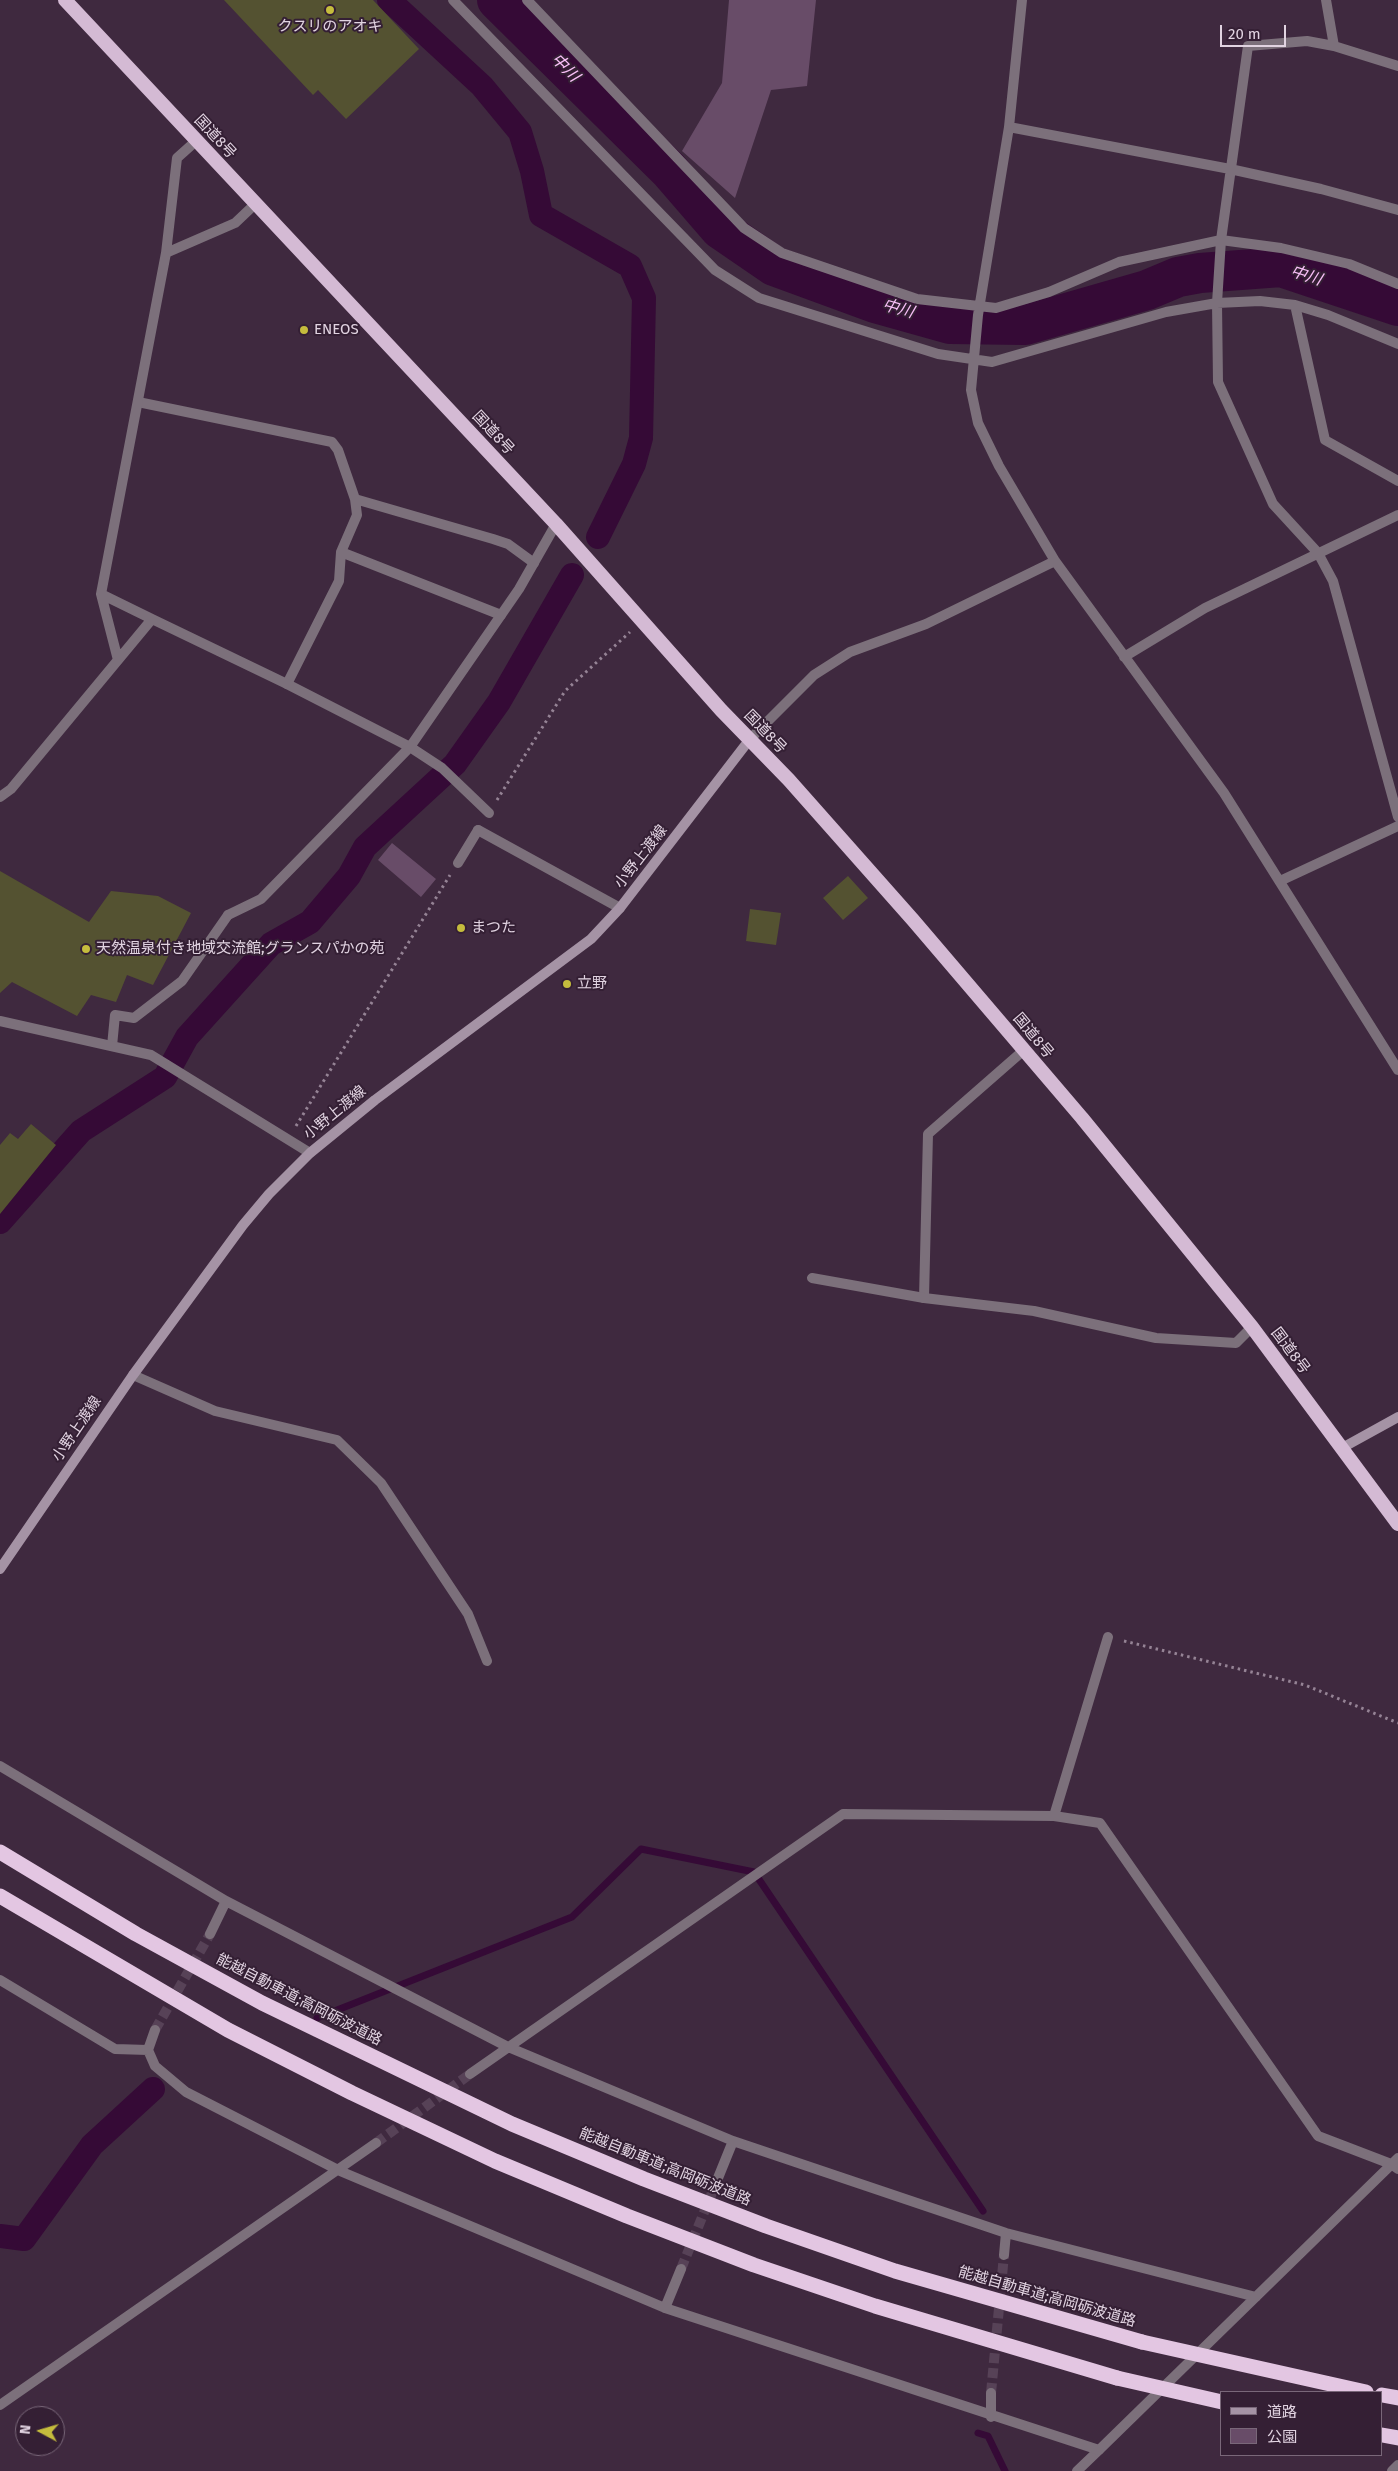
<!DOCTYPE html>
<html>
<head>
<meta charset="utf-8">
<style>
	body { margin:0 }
	#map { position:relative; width:1398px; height:2471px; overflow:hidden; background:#3f293f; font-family:"Fira Sans","Noto Sans JP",sans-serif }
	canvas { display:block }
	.legend { position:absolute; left:1220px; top:2391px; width:162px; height:65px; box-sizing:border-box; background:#341f34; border:1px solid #796779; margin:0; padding:6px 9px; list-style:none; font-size:15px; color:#e1d3e1 }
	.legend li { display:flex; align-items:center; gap:10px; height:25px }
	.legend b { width:25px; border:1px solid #796779 }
	.north { position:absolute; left:15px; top:2406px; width:50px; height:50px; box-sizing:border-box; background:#341f34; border:1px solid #796779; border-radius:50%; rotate:276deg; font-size:14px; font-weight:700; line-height:20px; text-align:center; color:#e1d3e1 }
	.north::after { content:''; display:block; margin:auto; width:18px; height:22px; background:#c5bc3d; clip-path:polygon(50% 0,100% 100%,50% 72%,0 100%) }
	.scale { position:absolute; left:1220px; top:25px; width:66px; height:22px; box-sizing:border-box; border:2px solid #e1d3e1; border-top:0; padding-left:6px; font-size:15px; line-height:18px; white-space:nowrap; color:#e1d3e1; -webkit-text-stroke:4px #341f34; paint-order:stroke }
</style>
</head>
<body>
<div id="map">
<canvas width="1398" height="2471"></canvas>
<ul class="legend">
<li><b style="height:6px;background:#a593a5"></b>道路</li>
<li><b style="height:14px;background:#684c68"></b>公園</li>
</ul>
<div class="north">N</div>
<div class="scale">20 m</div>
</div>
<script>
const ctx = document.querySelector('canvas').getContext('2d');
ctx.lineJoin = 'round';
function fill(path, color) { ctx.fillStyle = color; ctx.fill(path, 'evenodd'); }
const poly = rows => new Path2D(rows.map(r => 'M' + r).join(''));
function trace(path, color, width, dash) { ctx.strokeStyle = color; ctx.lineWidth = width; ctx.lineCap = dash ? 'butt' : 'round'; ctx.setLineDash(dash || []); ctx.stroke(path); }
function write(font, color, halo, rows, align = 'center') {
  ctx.font = font + ' "Fira Sans","Noto Sans JP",sans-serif'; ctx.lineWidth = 4; ctx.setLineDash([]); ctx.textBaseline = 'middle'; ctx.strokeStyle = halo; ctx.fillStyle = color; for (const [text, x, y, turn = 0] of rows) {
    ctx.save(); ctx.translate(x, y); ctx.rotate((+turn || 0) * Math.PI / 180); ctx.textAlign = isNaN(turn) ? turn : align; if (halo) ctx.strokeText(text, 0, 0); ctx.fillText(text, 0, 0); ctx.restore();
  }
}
fill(poly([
	[729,0,816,0,807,86,771,90,735,198,682,151,722,83],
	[392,843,436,879,421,897,378,860]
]), '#684c68');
trace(poly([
	[317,2018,572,1917,641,1849,754,1872,983,2211],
	[978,2433,988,2436,1005,2471]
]), '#350a36', 7);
trace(poly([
	[389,0,482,86,520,132,532,171,541,215,630,266,644,298,641,438,634,464,598,537],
	[0,1222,81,1131,165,1077,187,1037,271,944,310,922,349,876,365,847,455,764,499,702,572,575],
	[0,2236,24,2239,92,2145,153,2089]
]), '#350a36', 24);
trace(poly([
	[497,0,669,170,720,229,774,266,875,303,950,324,1025,325,1147,290,1178,277,1200,273,1281,267,1398,306]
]), '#350a36', 40);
fill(poly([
	[224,0,373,0,419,49,346,119,318,90,313,95],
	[0,871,89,922,111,891,158,896,191,913,153,985,127,975,116,1002,91,995,77,1016,12,982,0,993],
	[848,876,868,898,843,920,823,898],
	[750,909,781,913,776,945,746,941],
	[31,1124,56,1145,0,1214,0,1145,10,1133,18,1139]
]), '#545231');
trace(poly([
	[155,2030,210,1934],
	[376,2143,470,2074],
	[681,2269,718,2178],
	[991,2393,1004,2255]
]), '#574257', 10, [10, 5]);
trace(poly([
	[497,800,565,691,630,632],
	[296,1126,450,875],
	[1124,1641,1305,1685,1398,1723]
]), '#958395', 3, [2.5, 4]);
trace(poly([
	[138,402,332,442,338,450,355,499,493,539,508,544,534,563],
	[341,552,501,615],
	[287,684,339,581,341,552,357,515,355,499],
	[458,863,478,830],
	[112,1046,115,1015,134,1018,182,981,228,915],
	[924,1298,928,1134,1024,1050],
	[133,1375,215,1411,337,1440,381,1483,468,1614,487,1661],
	[1077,2471,1099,2450]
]), '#7c707b', 10);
trace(poly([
	[453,0,715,270,759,298,938,354,992,362,1166,312,1217,303,1260,301,1295,305,1328,315,1398,344],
	[527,0,744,228,782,253,917,299,996,308,1049,292,1119,262,1221,240,1281,248,1349,264,1398,284],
	[1022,0,1009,127,978,315,971,390,978,423,999,466,1055,561,1224,793,1398,1070],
	[1326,0,1334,46],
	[1398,66,1334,46,1307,41,1248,46,1221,240,1217,303,1218,382,1273,504,1318,553,1333,581,1398,817],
	[1009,127,1230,169,1321,189,1398,210],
	[166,253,235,223,255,204],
	[1295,305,1325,440,1398,481],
	[101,594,118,660],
	[152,619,101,594,166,253,177,158,196,141],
	[1124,657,1205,608,1398,515],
	[750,739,814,675,850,652,926,624,1055,561],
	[0,797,11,789,152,619,287,684,410,747,442,768,489,813],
	[478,830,620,908],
	[1280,881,1398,826],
	[228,915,261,899,410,747,519,589,556,524],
	[0,1021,151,1055,310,1153],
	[812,1278,924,1298,1034,1311,1156,1338,1236,1343,1252,1327],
	[0,1766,226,1901,508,2047,733,2141,1006,2233,1256,2297],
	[1054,1816,1108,1637],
	[210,1934,226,1901],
	[0,1980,115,2049,148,2050],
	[155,2030,148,2050,155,2066,186,2092,340,2171,665,2308,1099,2450,1398,2158],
	[470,2074,843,1814,1054,1816,1100,1823,1318,2136,1391,2164,1398,2169],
	[718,2178,733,2141],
	[1004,2255,1006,2233],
	[665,2308,681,2269],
	[0,2405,376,2143],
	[991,2417,991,2393],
	[1392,2471,1398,2465]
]), '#7c707b', 10);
trace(poly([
	[1342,1448,1398,1417],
	[0,1569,133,1375,243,1225,269,1194,310,1153,375,1100,591,939,620,908,750,739]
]), '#a593a5', 10);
trace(poly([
	[65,0,556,524,721,710,789,780,913,920,1082,1118,1252,1327,1398,1524]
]), '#d4bad4', 14);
trace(poly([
	[0,1852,136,1934,262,2003,512,2124,644,2179,766,2226,895,2271,1142,2342],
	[0,1896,228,2030,352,2093,495,2161,627,2216,754,2265,875,2306,1117,2378],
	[1382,2395,1398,2398],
	[1382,2435,1398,2438]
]), '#e3c6e2', 15);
trace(poly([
	[1142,2342,1366,2392],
	[1117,2378,1222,2402]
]), '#e3c6e2', 15);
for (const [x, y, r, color] of [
	[330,10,5,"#c5bc3d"],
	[304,330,5,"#c5bc3d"],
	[461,928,5,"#c5bc3d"],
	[86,949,5,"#c5bc3d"],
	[567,984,5,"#c5bc3d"]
]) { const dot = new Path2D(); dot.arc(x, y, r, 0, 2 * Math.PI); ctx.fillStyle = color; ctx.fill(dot); trace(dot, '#341f34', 2); }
write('15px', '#e1d3e1', '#341f34', [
	["クスリのアオキ",330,27,"center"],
	["ENEOS",314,330],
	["まつた",471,928],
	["天然温泉付き地域交流館;グランスパかの苑",96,949],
	["立野",577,984]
], 'left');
write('15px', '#e1d3e1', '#341f34', [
	["国道8号",215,137,47],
	["国道8号",493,433,47],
	["国道8号",765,732,46],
	["小野上渡線",641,857,-52],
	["国道8号",1033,1036,50],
	["小野上渡線",335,1113,-39],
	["国道8号",1290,1351,53],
	["小野上渡線",77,1429,-56],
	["能越自動車道;高岡砺波道路",299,2000,27],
	["能越自動車道;高岡砺波道路",665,2167,22],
	["能越自動車道;高岡砺波道路",1047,2297,16]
]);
write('italic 16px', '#f9c0f8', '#341f34', [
	["中川",565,68,45],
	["中川",1306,276,18],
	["中川",898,309,16]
]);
</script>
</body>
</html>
